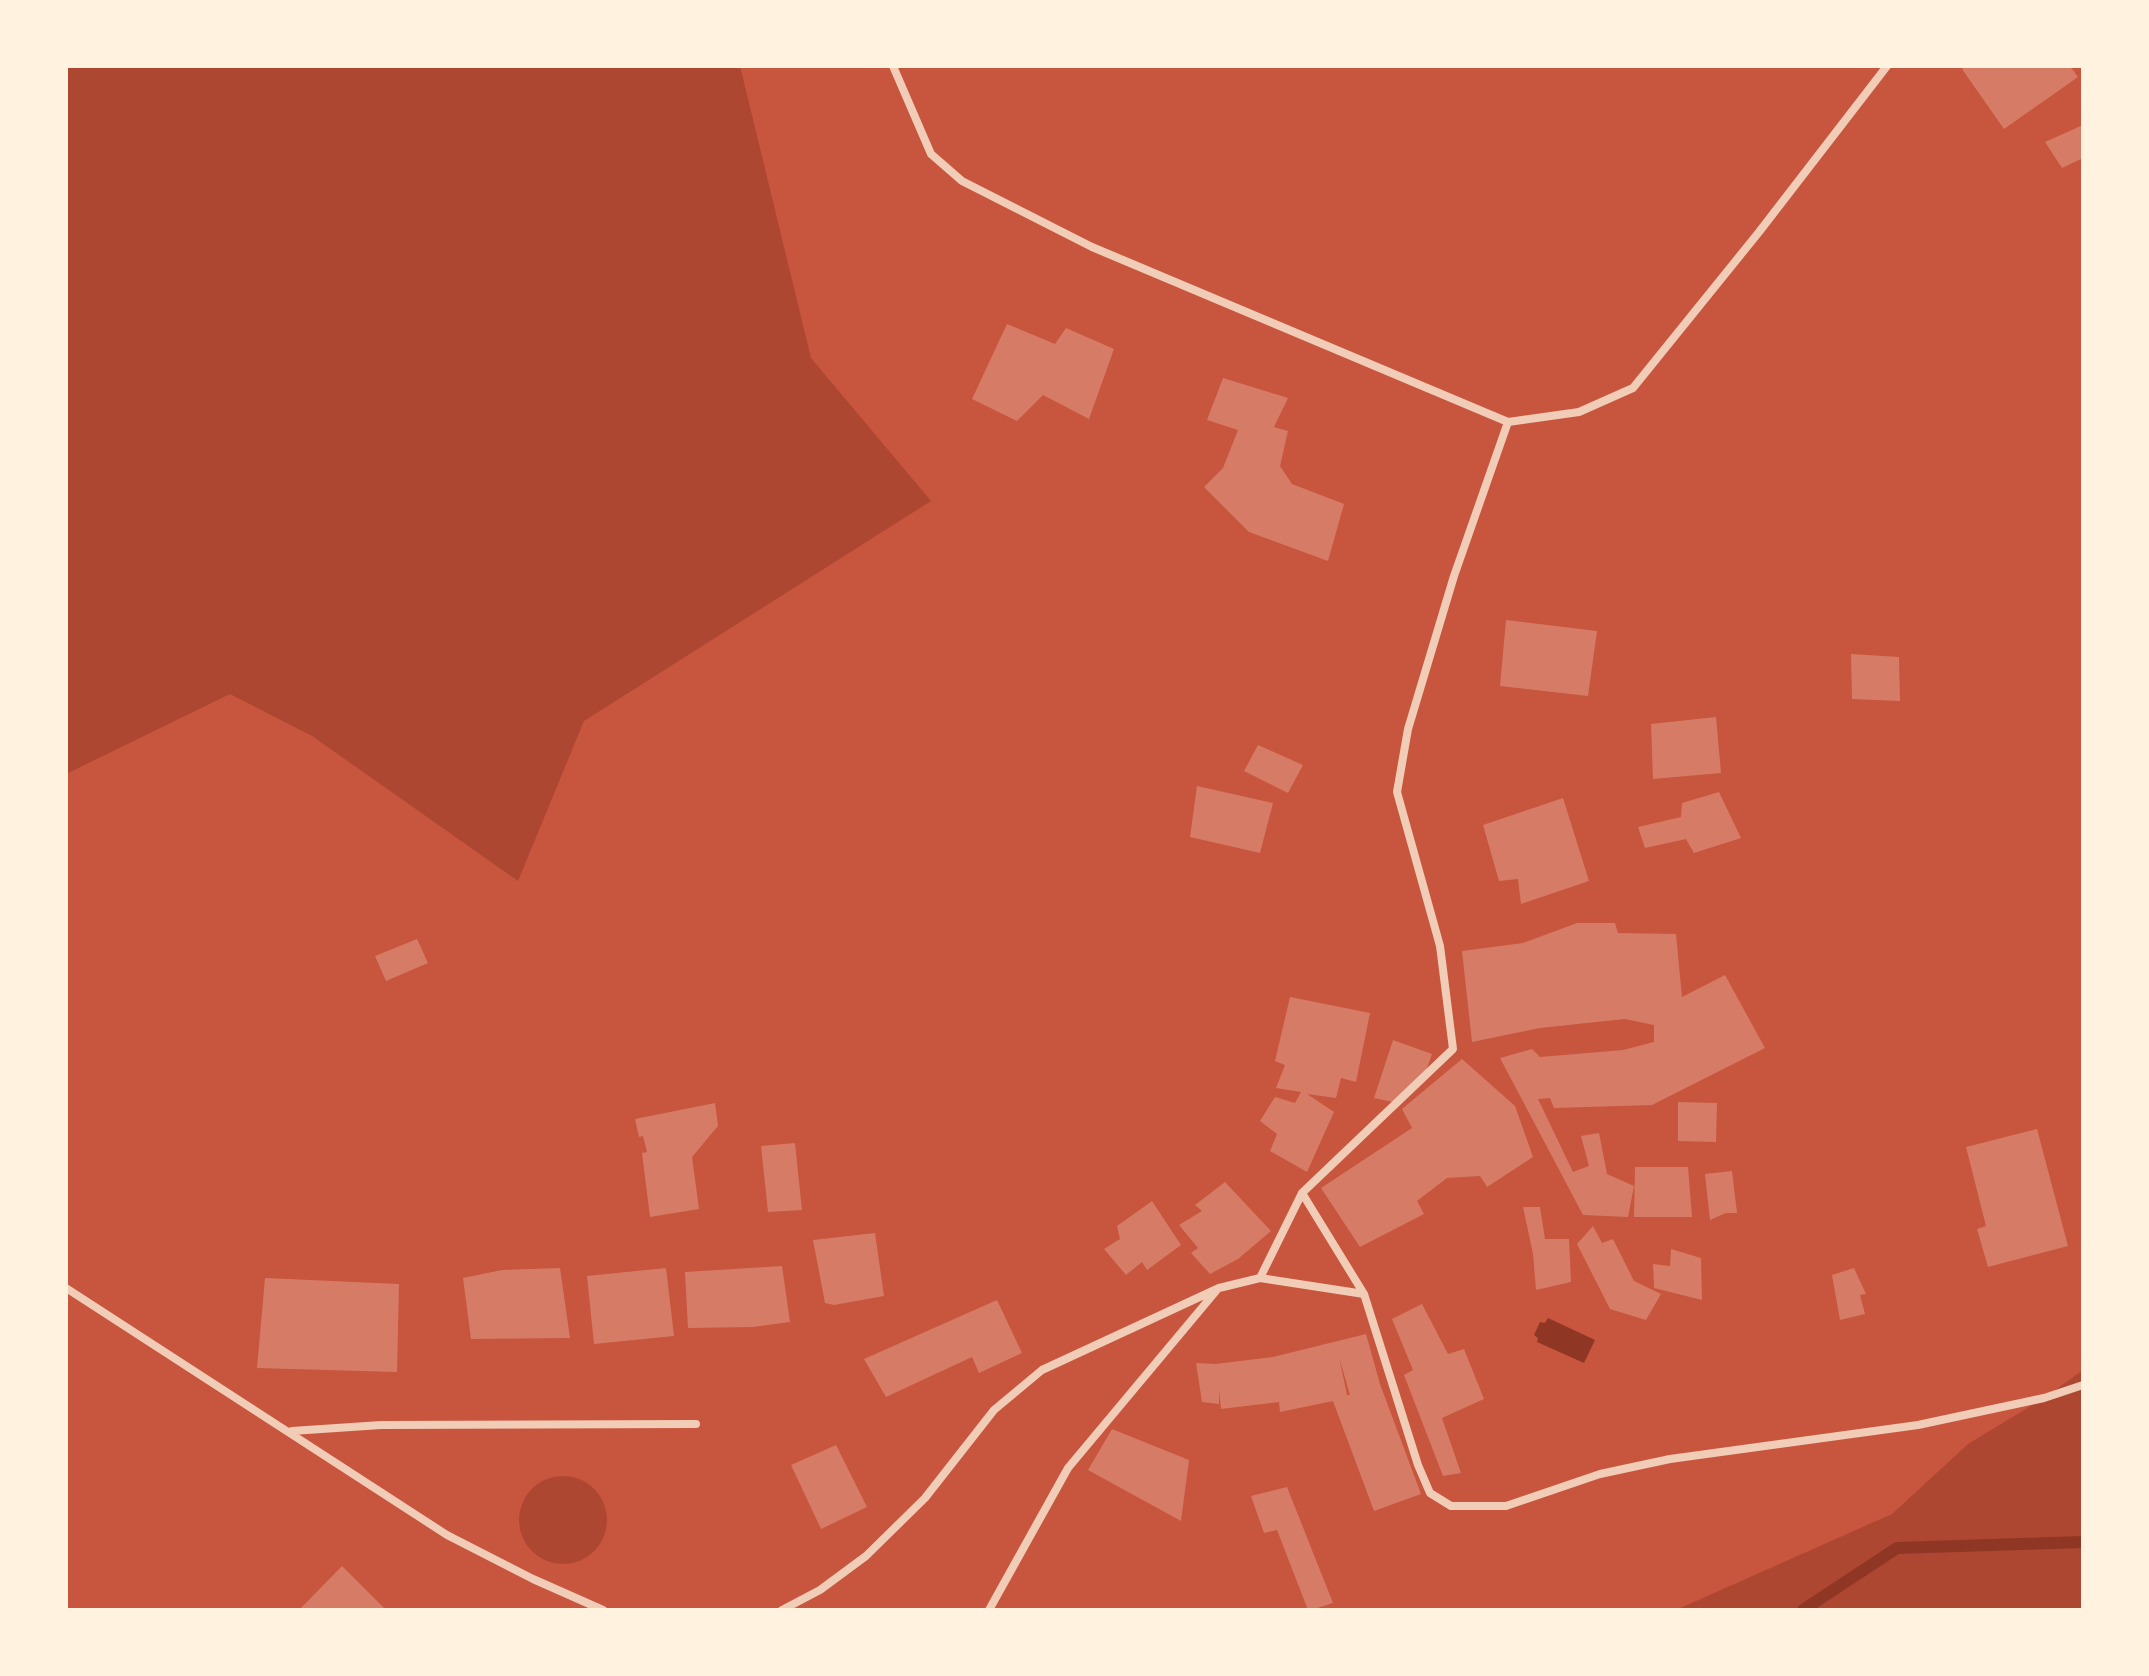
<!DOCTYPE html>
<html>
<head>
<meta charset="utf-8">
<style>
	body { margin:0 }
	#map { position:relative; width:2149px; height:1676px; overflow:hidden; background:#c8553d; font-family:Raleway,sans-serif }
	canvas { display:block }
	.frame { position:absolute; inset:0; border:68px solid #fff3e0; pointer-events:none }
</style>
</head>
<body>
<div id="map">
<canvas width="2149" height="1676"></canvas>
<div class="frame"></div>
</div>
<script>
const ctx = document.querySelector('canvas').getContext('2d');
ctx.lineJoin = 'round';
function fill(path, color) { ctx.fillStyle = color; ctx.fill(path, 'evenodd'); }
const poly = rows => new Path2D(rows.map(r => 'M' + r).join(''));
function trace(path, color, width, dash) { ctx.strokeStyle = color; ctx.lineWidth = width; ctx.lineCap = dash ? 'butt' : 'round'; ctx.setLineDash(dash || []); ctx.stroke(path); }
fill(poly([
	[66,66,740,66,811,358,931,501,584,721,518,881,312,736,230,694,66,774],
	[2083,1370,2083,1610,1676,1610,1892,1514,1968,1444,2044,1398],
	'519 1520a44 44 0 1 1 88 0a44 44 0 1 1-88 0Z'
]), '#ae4732');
fill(poly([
	[1548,1318,1595,1340,1584,1363,1537,1342,1538,1338,1534,1335,1540,1322,1545,1323]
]), '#8f3625');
trace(poly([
	[1803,1610,1897,1548,2083,1542]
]), '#8f3625', 12);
fill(poly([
	[1965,66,2070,66,2078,77,2004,129,1962,69],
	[2083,125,2083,158,2062,168,2045,142],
	[1007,324,1055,344,1066,328,1114,349,1089,419,1043,395,1017,421,972,399],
	[1223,378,1288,398,1274,427,1288,431,1280,466,1292,484,1344,504,1328,561,1249,532,1204,487,1223,468,1238,430,1207,420],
	[1506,620,1597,631,1588,696,1500,686],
	[1851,654,1899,657,1900,701,1852,699],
	[1716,717,1721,773,1653,779,1651,724],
	[1258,745,1303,765,1288,793,1244,771],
	[1197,786,1273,803,1260,853,1190,837],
	[1719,792,1741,838,1694,853,1686,839,1645,848,1638,827,1681,817,1682,803],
	[1563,798,1589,881,1521,904,1518,879,1499,881,1483,825],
	[1577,923,1615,923,1618,933,1676,934,1682,997,1725,975,1765,1048,1652,1105,1554,1108,1550,1098,1538,1099,1573,1172,1589,1166,1581,1136,1599,1133,1607,1174,1634,1186,1628,1217,1583,1215,1500,1058,1532,1049,1540,1057,1623,1050,1654,1042,1654,1025,1625,1019,1540,1028,1472,1042,1462,951,1523,943],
	[417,939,428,963,386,981,375,956],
	[1290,997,1370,1013,1356,1082,1341,1078,1336,1098,1307,1094,1334,1112,1307,1172,1270,1151,1277,1134,1260,1121,1275,1097,1295,1103,1301,1092,1276,1088,1285,1065,1275,1061],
	[1393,1040,1432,1054,1426,1071,1393,1102,1374,1098],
	[1462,1059,1515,1106,1533,1157,1487,1187,1480,1176,1447,1178,1417,1201,1424,1214,1360,1247,1321,1188,1412,1128,1402,1109],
	[1678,1102,1717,1103,1716,1142,1678,1141],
	[715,1103,718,1126,692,1157,699,1209,650,1217,642,1153,647,1152,643,1136,639,1137,635,1119],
	[2037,1129,2068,1246,1988,1267,1977,1229,1986,1226,1966,1147],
	[795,1143,802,1210,768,1212,761,1146],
	[1635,1167,1688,1167,1692,1217,1634,1217],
	[1732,1171,1737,1213,1726,1213,1710,1220,1705,1174],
	[1225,1182,1271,1231,1238,1259,1210,1274,1191,1253,1198,1248,1179,1225,1202,1211,1195,1205],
	[1152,1201,1181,1245,1147,1270,1142,1262,1126,1275,1104,1249,1120,1239,1117,1226],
	[1523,1207,1540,1207,1545,1239,1569,1239,1571,1282,1536,1290,1533,1254],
	[1593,1226,1602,1243,1613,1239,1634,1281,1661,1294,1646,1320,1610,1309,1577,1244],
	[875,1233,884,1296,834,1305,825,1303,813,1240],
	[1671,1249,1701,1258,1702,1300,1654,1288,1653,1264,1670,1266],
	[782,1266,790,1322,753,1327,688,1328,685,1272],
	[560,1268,570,1338,471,1339,463,1278,502,1270],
	[666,1268,674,1336,594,1344,587,1276],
	[1854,1268,1866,1294,1860,1295,1865,1314,1840,1320,1832,1275],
	[265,1278,399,1284,397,1372,257,1368],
	[997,1300,1022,1353,979,1373,972,1357,886,1397,864,1359],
	[1422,1304,1448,1354,1464,1349,1484,1399,1442,1418,1461,1473,1443,1476,1404,1375,1413,1370,1392,1319],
	[1366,1334,1380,1384,1421,1494,1374,1511,1333,1401,1280,1412,1279,1402,1221,1409,1219,1390,1219,1404,1202,1402,1196,1363,1215,1364,1273,1357],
	[1339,1357,1350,1395,1347,1395],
	[1112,1429,1189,1460,1181,1521,1088,1470],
	[836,1445,867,1507,821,1529,791,1465],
	[1287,1487,1333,1603,1311,1610,1308,1610,1277,1530,1264,1533,1251,1496],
	[342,1566,386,1610,299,1610]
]), '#d67c66');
trace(poly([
	[893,66,931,154,962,181,1092,247,1508,422,1579,412,1633,388,1759,232,1887,66],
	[1302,1193,1364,1294],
	[1260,1278,1364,1294,1418,1465,1430,1493,1451,1506,1506,1506,1600,1474,1670,1459,1918,1425,2044,1398,2083,1385],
	[66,1288,447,1535,533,1579,603,1610],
	[292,1431,381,1425,696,1424],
	[782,1610,820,1590,866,1556,925,1498,994,1410,1042,1370,1219,1288,1260,1278,1302,1193,1453,1049,1440,946,1397,792,1408,729,1454,576,1508,422],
	[989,1610,1068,1468,1216,1291]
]), '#f1ccb7', 8);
</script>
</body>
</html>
